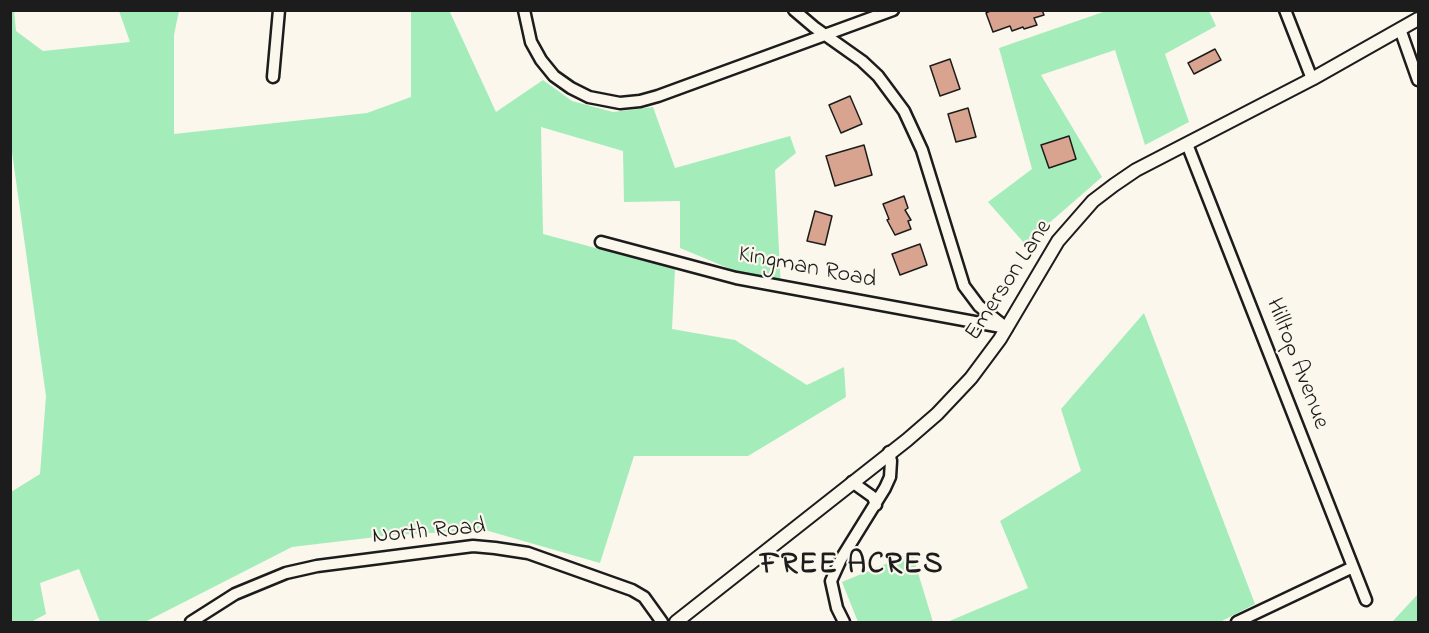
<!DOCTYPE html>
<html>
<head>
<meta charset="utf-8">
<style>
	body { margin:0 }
	#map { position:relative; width:1429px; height:633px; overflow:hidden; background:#fbf7ec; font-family:"Indie Flower",sans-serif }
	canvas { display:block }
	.frame { position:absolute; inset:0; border:12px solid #1c1c1c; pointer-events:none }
</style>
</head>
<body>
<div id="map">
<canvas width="1429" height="633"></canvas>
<div class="frame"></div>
</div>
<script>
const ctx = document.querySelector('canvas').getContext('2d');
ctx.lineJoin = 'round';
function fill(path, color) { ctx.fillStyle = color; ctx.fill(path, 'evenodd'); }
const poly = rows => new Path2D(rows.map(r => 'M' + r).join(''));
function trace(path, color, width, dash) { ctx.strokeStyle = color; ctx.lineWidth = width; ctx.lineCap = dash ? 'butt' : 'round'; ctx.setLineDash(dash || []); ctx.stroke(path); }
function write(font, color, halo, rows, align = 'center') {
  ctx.font = font + ' "Indie Flower",sans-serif'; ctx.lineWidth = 4.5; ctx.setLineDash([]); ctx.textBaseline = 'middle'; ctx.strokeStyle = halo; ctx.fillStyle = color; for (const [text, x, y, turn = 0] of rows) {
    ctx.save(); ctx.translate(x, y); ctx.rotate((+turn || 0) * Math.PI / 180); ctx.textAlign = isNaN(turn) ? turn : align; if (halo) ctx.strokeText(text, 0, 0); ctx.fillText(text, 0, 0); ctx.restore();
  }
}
fill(poly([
	[449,10,496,112,543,80,572,101,613,112,653,107,675,168,790,136,796,153,775,170,781,290,680,248,680,201,624,202,623,151,541,127,543,234,675,269,672,329,735,340,807,385,844,367,846,397,748,456,634,456,600,563,485,530,393,535,292,547,145,622,100,622,79,569,40,583,46,614,31,622,11,622,11,492,40,474,46,396,11,145,10,11,14,11,16,31,43,51,130,42,119,11,179,11,174,35,174,134,367,113,411,97,411,11],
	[1106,11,1209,11,1216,26,1165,54,1189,122,1145,145,1115,50,1041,75,1102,177,1025,244,988,202,1032,169,999,48],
	[1144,313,1255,604,1220,622,947,622,1028,588,1000,521,1081,471,1061,409],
	[912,553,933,622,858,622,842,582],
	[1418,594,1418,622,1392,622]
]), '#a4edba');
const building = poly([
	[992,10,1042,10,1044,15,1034,18,1037,25,1024,29,1023,27,1012,31,1010,26,993,32,986,13,992,10],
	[1215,49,1221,60,1194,74,1188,63,1215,49],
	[950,59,960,89,940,96,930,66,950,59],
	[850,96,862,124,841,133,829,105,850,96],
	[968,108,976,137,956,142,948,114,968,108],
	[1069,136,1076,159,1049,168,1041,145,1069,136],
	[864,145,872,175,835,186,826,156,864,145],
	[904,196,908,208,905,210,911,220,908,221,911,229,895,235,887,220,889,219,883,204,904,196],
	[815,211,832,216,825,245,807,241,815,211],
	[920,244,927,265,900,275,892,254,920,244]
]);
fill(building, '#d9a48f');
trace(building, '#1c1c1c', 1.5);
const minor = poly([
	[524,10,531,42,541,60,554,76,571,88,589,97,620,103,640,101,658,96,893,10],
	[794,10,814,27,862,61,878,76,904,111,922,150,964,286,979,306,1004,326],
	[1285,10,1312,79],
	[1400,29,1418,80],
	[273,77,279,10],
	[1187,144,1366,600],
	[601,242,736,278,1007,328],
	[852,482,873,497,876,505],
	[191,622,235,594,286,573,317,566,473,546,495,548,528,553,632,590,644,597,662,622],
	[844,622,837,608,831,581,841,559,885,488,890,477,891,461,889,452],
	[1237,622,1353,567]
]);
const tertiary = poly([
	[676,622,907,440,937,414,971,378,1000,339,1058,241,1093,201,1114,185,1136,170,1312,79,1418,19]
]);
trace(minor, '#1c1c1c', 15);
trace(tertiary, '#1c1c1c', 16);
trace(minor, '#fbf7ec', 10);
trace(tertiary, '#fbf7ec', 12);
write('24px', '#1c1c1c', '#fbf7ec', [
	["Kingman Road",807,269,11],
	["Emerson Lane",1010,281,-57],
	["Hilltop Avenue",1296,364,69],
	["North Road",429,533,-5]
]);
ctx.letterSpacing = '1.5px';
write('bold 30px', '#1c1c1c', '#fbf7ec', [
	["FREE ACRES",852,567]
]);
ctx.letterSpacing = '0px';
</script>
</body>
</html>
